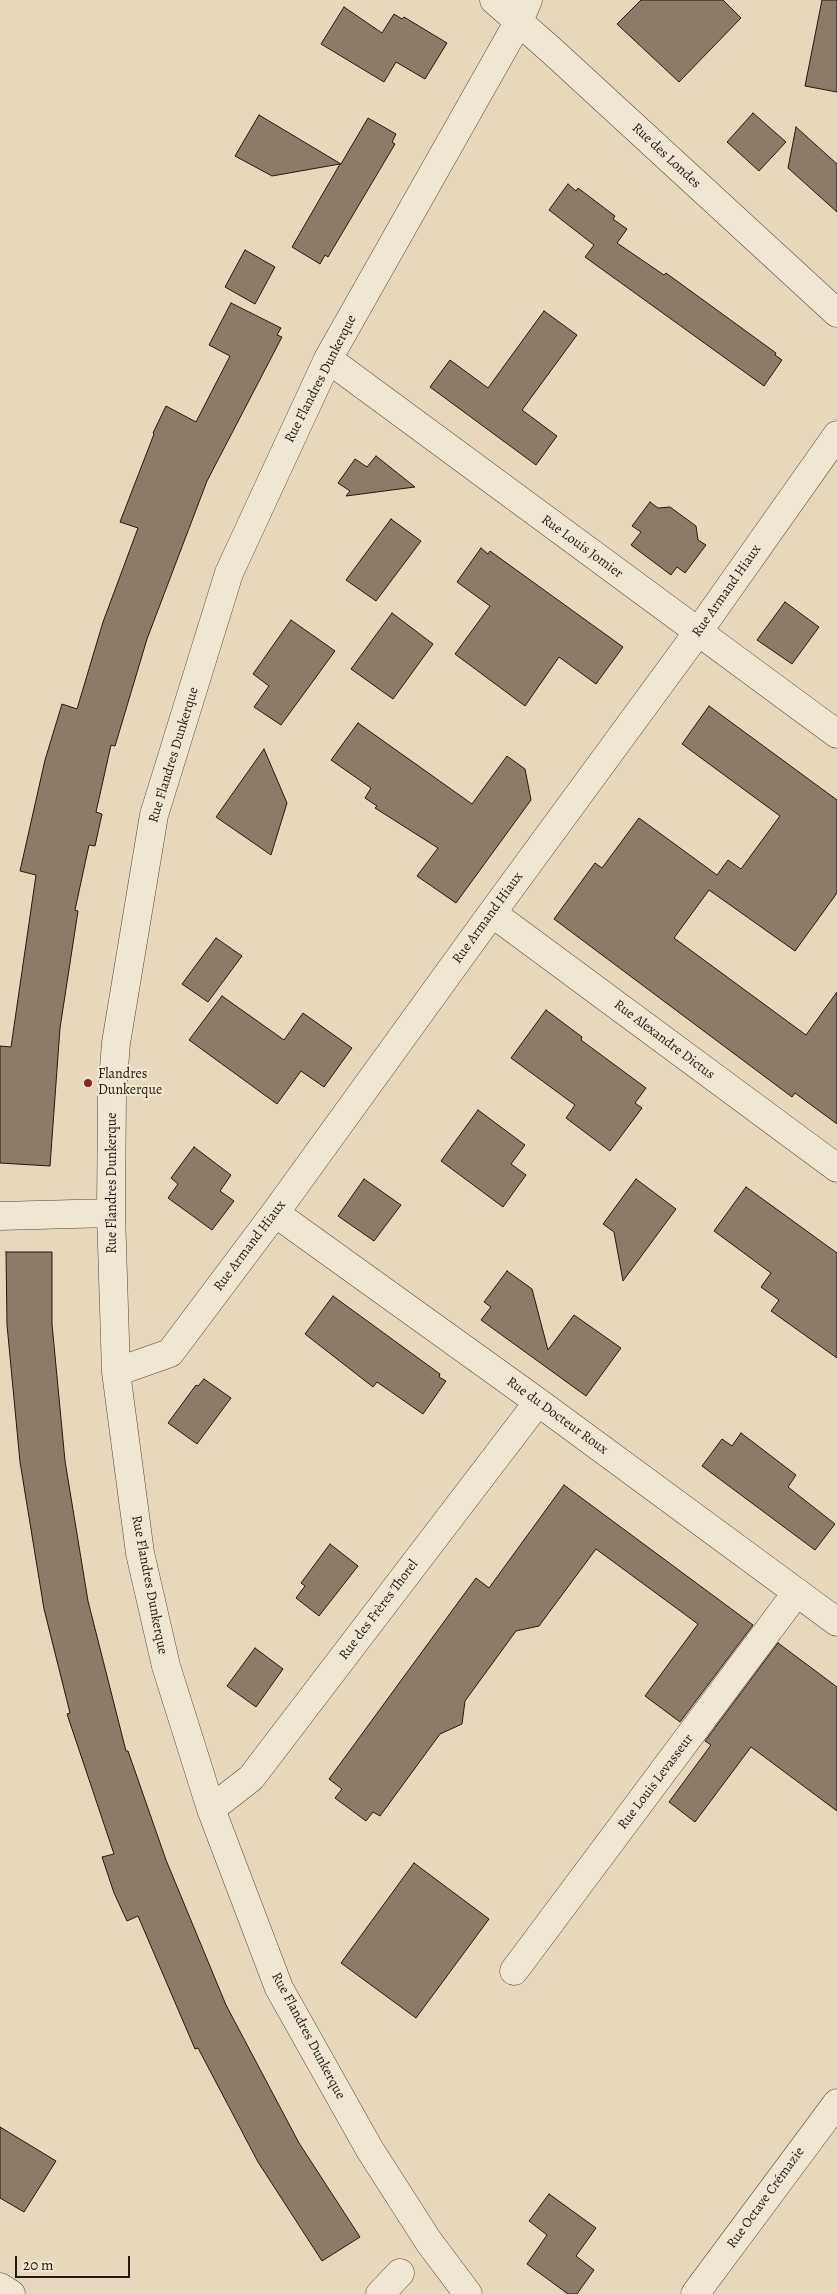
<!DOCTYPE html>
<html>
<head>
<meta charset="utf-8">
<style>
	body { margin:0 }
	#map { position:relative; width:837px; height:2294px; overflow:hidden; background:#e7d8bd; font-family:Alegreya,serif }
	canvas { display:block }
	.scale { position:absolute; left:15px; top:2256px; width:115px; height:22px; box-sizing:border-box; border:2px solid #29160f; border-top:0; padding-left:6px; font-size:15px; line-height:18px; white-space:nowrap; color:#29160f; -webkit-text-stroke:4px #efe6d4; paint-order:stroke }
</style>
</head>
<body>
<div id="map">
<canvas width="837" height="2294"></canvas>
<div class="scale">20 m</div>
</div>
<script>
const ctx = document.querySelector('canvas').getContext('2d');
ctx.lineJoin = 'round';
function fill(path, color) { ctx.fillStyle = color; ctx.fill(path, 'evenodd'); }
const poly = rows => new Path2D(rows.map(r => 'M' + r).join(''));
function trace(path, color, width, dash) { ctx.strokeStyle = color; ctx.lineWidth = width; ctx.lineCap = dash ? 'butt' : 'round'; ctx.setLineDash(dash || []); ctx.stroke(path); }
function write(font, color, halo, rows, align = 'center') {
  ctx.font = font + ' Alegreya,serif'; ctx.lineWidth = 4.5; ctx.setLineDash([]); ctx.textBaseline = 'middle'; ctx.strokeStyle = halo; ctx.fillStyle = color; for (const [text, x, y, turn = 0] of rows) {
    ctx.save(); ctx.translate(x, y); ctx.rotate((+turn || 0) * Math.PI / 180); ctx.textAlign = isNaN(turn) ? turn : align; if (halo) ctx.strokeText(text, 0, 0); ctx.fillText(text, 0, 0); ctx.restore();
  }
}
const building = poly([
	[641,0,723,0,741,18,679,82,617,24,641,0],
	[822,0,837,0,837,92,805,86,822,0],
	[344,7,382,33,394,14,402,19,404,17,447,43,425,79,396,62,384,82,321,44,344,7],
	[753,113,786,142,759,171,727,142,753,113],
	[259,115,341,164,368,118,396,134,392,142,395,144,328,257,325,255,320,264,292,247,340,164,272,176,235,156,259,115],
	[796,127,837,164,837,212,788,168,796,127],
	[568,184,576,191,578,188,615,216,613,219,627,229,617,243,664,275,666,273,776,353,775,355,782,360,764,386,585,257,594,245,549,210,568,184],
	[245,250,275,267,255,304,225,287,245,250],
	[231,303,281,328,277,335,282,337,207,481,147,639,115,746,111,745,96,812,102,814,95,846,89,845,75,910,78,911,60,1028,50,1166,0,1163,0,1046,11,1047,36,875,20,871,45,760,62,704,77,709,103,622,138,528,120,522,154,434,153,433,166,406,196,422,230,356,209,345,231,303],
	[544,311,577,335,522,410,557,436,536,465,430,387,450,360,488,388,544,311],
	[376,456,415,487,346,496,350,491,338,483,355,459,367,467,376,456],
	[650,502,658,508,670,507,696,526,698,540,706,545,685,573,677,567,671,575,631,545,641,532,632,526,650,502],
	[391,519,421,541,376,601,346,580,391,519],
	[481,548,488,554,490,551,623,647,596,684,559,657,525,706,455,654,490,606,457,582,481,548],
	[785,602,819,627,792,664,757,640,785,602],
	[392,613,433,644,393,699,351,669,392,613],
	[291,620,335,651,281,725,254,707,269,686,253,674,291,620],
	[709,706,837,800,837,893,795,951,709,890,674,938,806,1035,837,992,837,1124,795,1093,792,1097,554,919,595,863,602,868,639,818,717,875,728,860,741,869,780,816,682,744,709,706],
	[358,723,472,804,507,756,525,769,531,800,456,903,417,876,438,848,375,808,377,806,365,798,371,788,331,760,358,723],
	[264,749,287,803,271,855,216,817,264,749],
	[216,938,242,956,208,1002,182,984,216,938],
	[222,996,284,1040,303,1013,352,1048,324,1087,301,1071,277,1104,189,1040,222,996],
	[546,1010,582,1037,581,1040,646,1088,635,1103,642,1108,610,1151,566,1118,575,1105,511,1058,546,1010],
	[478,1110,525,1145,511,1164,526,1175,503,1207,441,1161,478,1110],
	[194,1147,231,1175,220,1191,234,1201,212,1230,168,1198,178,1184,171,1178,194,1147],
	[364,1179,401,1205,374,1241,338,1216,364,1179],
	[636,1179,676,1209,623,1281,614,1232,603,1224,636,1179],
	[746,1187,837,1253,837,1358,771,1311,779,1300,761,1287,771,1273,714,1231,746,1187],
	[6,1252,52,1252,52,1324,65,1461,88,1601,126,1751,128,1751,166,1860,226,2005,299,2143,360,2237,322,2261,258,2162,198,2048,195,2049,138,1916,127,1921,114,1893,102,1857,114,1854,67,1714,70,1713,44,1609,20,1462,7,1325,6,1252],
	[507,1271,532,1289,548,1350,574,1315,621,1348,586,1396,481,1320,491,1307,484,1302,507,1271],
	[333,1296,440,1374,439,1377,446,1381,423,1414,377,1382,373,1387,305,1334,333,1296],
	[204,1379,231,1398,197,1444,168,1423,196,1385,198,1386,204,1379],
	[741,1433,796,1475,788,1487,835,1524,815,1550,702,1466,722,1439,732,1446,741,1433],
	[564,1485,753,1625,680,1722,645,1696,698,1624,596,1549,539,1626,516,1631,465,1701,462,1724,440,1734,380,1816,373,1812,366,1821,335,1798,342,1789,329,1779,476,1578,489,1588,564,1485],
	[330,1544,358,1566,319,1616,296,1598,305,1586,301,1583,330,1544],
	[778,1643,837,1687,837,1811,751,1747,695,1822,669,1802,711,1745,705,1741,778,1643],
	[255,1648,283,1669,256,1707,227,1686,255,1648],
	[414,1863,489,1919,416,2018,341,1963,414,1863],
	[0,2127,56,2161,24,2212,0,2198,0,2127],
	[549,2194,596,2228,576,2256,594,2270,577,2294,568,2294,527,2264,547,2235,529,2221,549,2194]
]);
fill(building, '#8c7b69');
trace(building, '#29160f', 1);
const minor = poly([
	[494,0,551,50,837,313],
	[328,359,837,734],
	[492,913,837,1168],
	[275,1213,538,1402,837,1622],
	[0,1216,111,1213],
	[116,1372,170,1353,275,1213,492,913,698,632,837,435],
	[211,1809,251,1778,538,1402],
	[514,1971,797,1592],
	[0,2287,11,2294],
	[380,2294,400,2273],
	[468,2294,429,2242,370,2150,279,1988,211,1809,166,1666,140,1553,116,1372,111,1213,112,1093,116,1043,154,815,229,573,328,359,519,21,528,0],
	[695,2294,837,2103]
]);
trace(minor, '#58463a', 29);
trace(minor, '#efe6d4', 28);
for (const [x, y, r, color] of [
	[88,1083,5,"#8f2418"]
]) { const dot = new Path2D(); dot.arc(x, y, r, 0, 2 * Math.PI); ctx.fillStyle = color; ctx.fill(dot); trace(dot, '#efe6d4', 2); }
write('14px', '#29160f', '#efe6d4', [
	["Rue des Londes",666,156,43],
	["Rue Flandres Dunkerque",321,379,-63],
	["Rue Louis Jomier",582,547,36],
	["Rue Armand Hiaux",727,591,-55],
	["Rue Flandres Dunkerque",174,755,-73],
	["Rue Armand Hiaux",488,918,-54],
	["Rue Alexandre Dictus",664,1040,37],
	["Rue Flandres Dunkerque",113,1183,-90],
	["Rue Armand Hiaux",250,1246,-53],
	["Rue du Docteur Roux",557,1416,36],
	["Rue Flandres Dunkerque",149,1585,79],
	["Rue des Frères Thorel",379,1610,-53],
	["Rue Louis Levasseur",656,1782,-53],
	["Rue Flandres Dunkerque",308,2036,62],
	["Rue Octave Crémazie",766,2198,-54]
]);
write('14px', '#29160f', '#efe6d4', [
	["Flandres",98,1075],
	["Dunkerque",98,1091]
], 'left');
</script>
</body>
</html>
